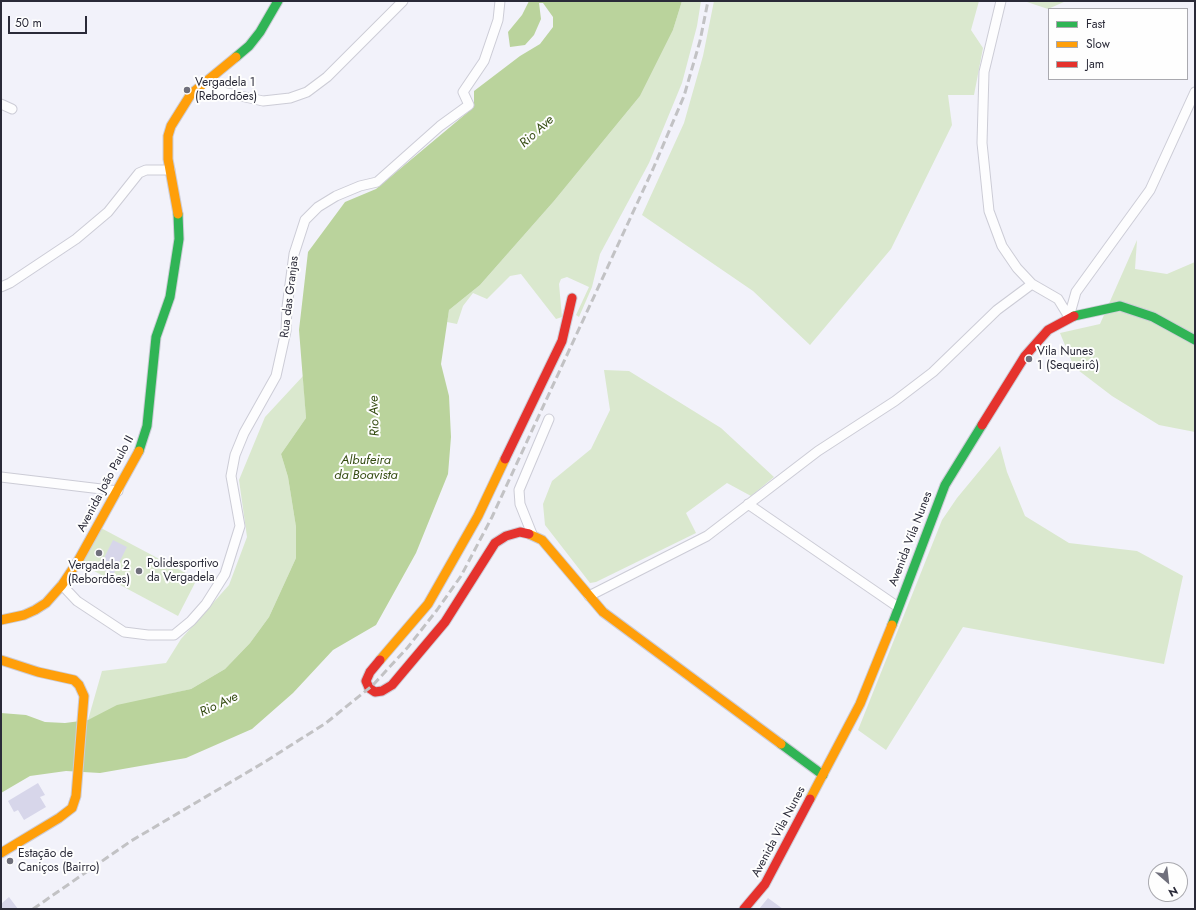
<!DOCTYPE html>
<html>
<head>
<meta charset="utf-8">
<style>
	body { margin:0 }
	#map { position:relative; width:1196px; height:910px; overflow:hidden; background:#f2f2fa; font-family:Jost,sans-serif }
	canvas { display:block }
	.frame { position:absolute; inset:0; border:2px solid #2a2a38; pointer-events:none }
	.legend { position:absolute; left:1048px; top:8px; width:140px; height:72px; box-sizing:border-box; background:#fefefe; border:1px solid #a9a9af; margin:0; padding:5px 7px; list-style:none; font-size:12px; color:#2a2a38 }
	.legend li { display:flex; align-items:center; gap:8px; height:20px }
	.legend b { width:20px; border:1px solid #a9a9af }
	.north { position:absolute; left:1148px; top:862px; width:40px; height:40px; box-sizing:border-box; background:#fefefe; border:1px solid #a9a9af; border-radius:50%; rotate:152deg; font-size:11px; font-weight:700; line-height:16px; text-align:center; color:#2a2a38 }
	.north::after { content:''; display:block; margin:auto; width:14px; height:18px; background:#70707c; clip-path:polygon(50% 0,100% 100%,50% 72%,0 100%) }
	.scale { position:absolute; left:8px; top:16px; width:79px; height:18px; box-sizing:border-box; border:2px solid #2a2a38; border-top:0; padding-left:5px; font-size:12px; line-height:14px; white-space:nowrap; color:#2a2a38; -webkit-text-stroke:3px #fefefe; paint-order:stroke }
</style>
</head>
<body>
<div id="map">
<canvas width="1196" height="910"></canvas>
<div class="frame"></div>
<ul class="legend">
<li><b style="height:5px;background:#30b455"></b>Fast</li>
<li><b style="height:5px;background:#ff9f0a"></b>Slow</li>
<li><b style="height:5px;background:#e5322d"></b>Jam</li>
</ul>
<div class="north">N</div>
<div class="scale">50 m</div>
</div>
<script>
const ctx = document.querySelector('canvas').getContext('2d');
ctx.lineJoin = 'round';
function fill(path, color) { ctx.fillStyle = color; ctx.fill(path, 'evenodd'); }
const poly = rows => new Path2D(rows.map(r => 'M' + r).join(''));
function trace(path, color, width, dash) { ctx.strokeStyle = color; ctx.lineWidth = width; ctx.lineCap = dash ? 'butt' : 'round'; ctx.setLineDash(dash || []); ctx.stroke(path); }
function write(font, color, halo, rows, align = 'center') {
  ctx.font = font + ' Jost,sans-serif'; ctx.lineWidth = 4; ctx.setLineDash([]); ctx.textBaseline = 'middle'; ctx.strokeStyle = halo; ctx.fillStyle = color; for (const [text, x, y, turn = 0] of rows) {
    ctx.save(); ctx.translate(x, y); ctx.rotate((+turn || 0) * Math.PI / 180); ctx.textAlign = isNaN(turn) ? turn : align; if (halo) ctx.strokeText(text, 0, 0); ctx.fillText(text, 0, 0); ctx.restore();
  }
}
fill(poly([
	[682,1,701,1,697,26,682,83,649,163,600,254,592,287,579,317,576,315,589,287,567,277,561,279,559,284,562,317,556,319,521,274,510,276,487,299,473,293,463,306,457,324,447,322,449,310,480,285,554,201,640,96,673,30],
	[714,1,979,1,971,30,983,48,974,95,948,95,952,125,891,249,810,345,753,291,642,215,684,123,703,56],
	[1024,1,1066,1,1048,9],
	[1137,240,1135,269,1167,274,1195,262,1195,432,1159,425,1112,396,1074,367,1060,333,1100,324],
	[604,370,629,371,721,428,774,477,751,496,727,483,686,513,696,533,596,582,590,583,545,525,543,504,552,481,591,449,610,410],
	[303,376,306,418,281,454,288,477,296,527,296,558,269,617,250,643,225,669,191,689,161,696,88,720,102,671,166,663,181,639,229,585,247,537,239,480,265,417],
	[1000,446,1007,472,1025,516,1069,543,1137,551,1183,576,1164,664,963,627,886,750,858,730,942,520,957,498],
	[101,528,197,579,178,616,81,564]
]), '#dae8ce');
fill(poly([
	[529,1,682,1,673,30,640,96,554,201,480,285,449,310,441,364,449,396,451,437,448,474,416,553,376,625,333,650,293,693,252,729,186,758,100,773,66,771,30,776,1,793,1,713,26,715,45,722,65,723,88,720,117,705,191,689,225,669,250,643,269,617,296,558,296,527,288,477,281,454,306,418,299,330,308,252,345,202,376,189,474,107,474,91,520,56,540,44,553,27,553,17,543,3,539,3,541,19,534,35,525,45,510,47,508,32,522,15]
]), '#bad39c');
fill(poly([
	[113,540,127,547,113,575,99,568],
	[38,783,45,795,40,797,46,807,24,820,18,810,14,812,8,801],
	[9,897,18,909,1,909,1,904],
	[768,898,783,909,759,909]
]), '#d7d6ea');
const street = poly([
	[1001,1,984,72,982,143,989,211,1002,246,1017,268,1032,284,1058,299,1069,317],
	[203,84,209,89,263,101,290,98,307,92,327,77,403,1],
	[1,104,12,109],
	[1,287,10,283,76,239,108,212,139,173,146,170,170,170],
	[1069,317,1076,292,1150,190,1195,92],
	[1,477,118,491],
	[748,504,898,607],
	[532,534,520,504,519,490,549,419],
	[62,585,77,601,124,632,148,635,174,635,191,621,206,604,225,574,240,526,231,476,235,455,244,433,276,376,286,331,287,307,294,254,305,220,318,207,336,196,360,186,377,182,440,126,469,105,463,92,484,61,498,20,500,1],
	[589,596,707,536,818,451,895,401,933,372,997,310,1032,284]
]);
const fast = poly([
	[236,57,249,46,260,32,278,1],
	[1074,316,1120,306,1153,317,1195,340],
	[139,451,147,426,156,337,170,297,179,239,178,214],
	[892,625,945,485,982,425],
	[781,744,823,775]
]);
const slow = poly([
	[178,214,168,159,168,136,171,126,191,94,236,57],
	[529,534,542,540,603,612,781,744],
	[1,620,24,615,35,610,46,603,62,585,78,561,139,451],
	[1,660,38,672,74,680,79,685,84,696,76,796,72,808,59,818,1,853],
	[380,660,428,604,478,516,505,459],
	[810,799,860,704,892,625]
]);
const jam = poly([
	[982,425,1025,356,1048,330,1074,316],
	[505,459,562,341,572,298],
	[380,660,370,672,366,681,369,688,375,692,382,691,392,685,445,622,495,543,506,536,520,532,529,534],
	[744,909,765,884,810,799]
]);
trace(street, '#ccccd6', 11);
trace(fast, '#ccccd6', 11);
trace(slow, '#ccccd6', 11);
trace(jam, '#ccccd6', 11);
trace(street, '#fdfdfe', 9);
trace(fast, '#30b455', 9);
trace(slow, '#ff9f0a', 9);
trace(jam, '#e5322d', 9);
trace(poly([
	[33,909,131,841,263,763,326,723,373,685,408,647,437,610,461,576,492,517,653,169,684,96,700,41,708,1]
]), '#c2c2c4', 3, [8, 4]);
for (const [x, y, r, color] of [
	[187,90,4,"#70707c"],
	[1029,359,4,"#70707c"],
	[99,553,4,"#70707c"],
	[139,571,4,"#70707c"],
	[10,861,4,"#70707c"]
]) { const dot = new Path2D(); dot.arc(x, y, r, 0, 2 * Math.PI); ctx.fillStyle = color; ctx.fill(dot); trace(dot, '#fefefe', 1.5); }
write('12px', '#2a2a38', '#fefefe', [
	["Vergadela 1",195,83],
	["(Rebordões)",195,97],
	["Vila Nunes",1037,352],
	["1 (Sequeirô)",1037,366],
	["Polidesportivo",147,564],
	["da Vergadela",147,578],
	["Vergadela 2",99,566,"center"],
	["(Rebordões)",99,580,"center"],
	["Estação de",18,854],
	["Caniços (Bairro)",18,868]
], 'left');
write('12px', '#2a2a38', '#fefefe', [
	["Rua das Granjas",290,297,-83],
	["Avenida João Paulo II",106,484,-62],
	["Avenida Vila Nunes",911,539,-69],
	["Avenida Vila Nunes",779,832,-62]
]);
write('italic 13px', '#364d13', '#fefefe', [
	["Rio Ave",537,132,-42],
	["Rio Ave",375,416,-92],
	["Albufeira",366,461],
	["da Boavista",366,476],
	["Rio Ave",219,705,-25]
]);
</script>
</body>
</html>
